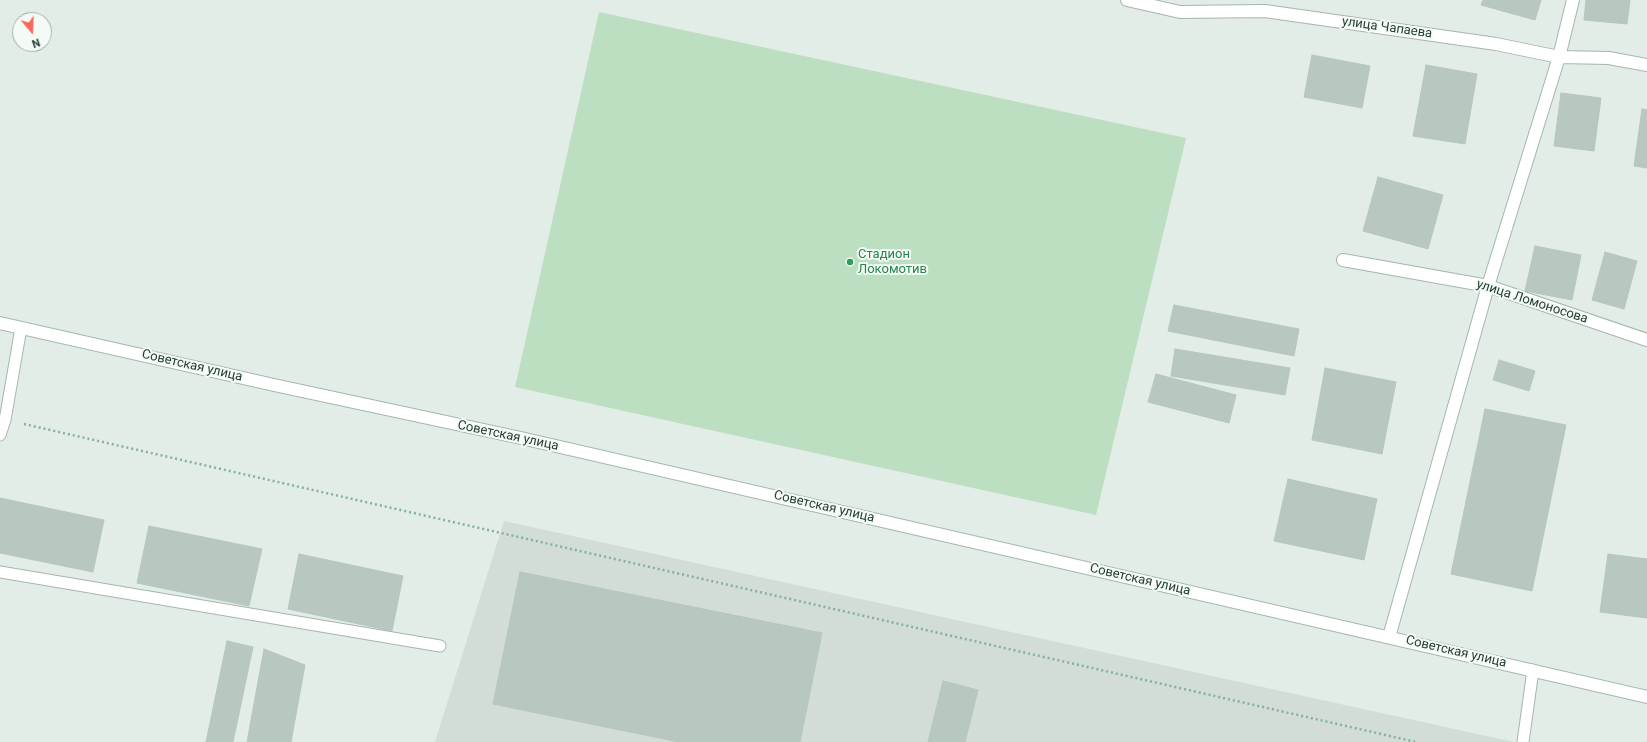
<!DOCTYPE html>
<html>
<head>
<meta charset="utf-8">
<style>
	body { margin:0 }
	#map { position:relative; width:1647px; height:742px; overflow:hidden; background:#e3ede7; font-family:Roboto,sans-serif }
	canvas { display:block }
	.north { position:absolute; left:12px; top:12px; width:40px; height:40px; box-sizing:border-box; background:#f4faf6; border:1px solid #a0b0a8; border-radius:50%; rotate:161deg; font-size:11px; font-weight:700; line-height:16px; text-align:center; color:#224033 }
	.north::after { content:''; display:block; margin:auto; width:14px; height:18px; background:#f76857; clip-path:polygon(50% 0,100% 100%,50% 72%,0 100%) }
</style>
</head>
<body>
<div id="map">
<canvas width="1647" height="742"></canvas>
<div class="north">N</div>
</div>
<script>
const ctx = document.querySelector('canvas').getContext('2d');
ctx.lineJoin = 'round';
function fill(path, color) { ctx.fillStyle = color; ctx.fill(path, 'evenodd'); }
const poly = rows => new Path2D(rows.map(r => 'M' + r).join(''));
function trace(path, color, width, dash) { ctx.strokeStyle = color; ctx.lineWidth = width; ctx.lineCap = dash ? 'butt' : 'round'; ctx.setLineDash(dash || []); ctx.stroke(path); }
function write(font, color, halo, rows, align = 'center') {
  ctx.font = font + ' Roboto,sans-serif'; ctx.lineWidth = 4; ctx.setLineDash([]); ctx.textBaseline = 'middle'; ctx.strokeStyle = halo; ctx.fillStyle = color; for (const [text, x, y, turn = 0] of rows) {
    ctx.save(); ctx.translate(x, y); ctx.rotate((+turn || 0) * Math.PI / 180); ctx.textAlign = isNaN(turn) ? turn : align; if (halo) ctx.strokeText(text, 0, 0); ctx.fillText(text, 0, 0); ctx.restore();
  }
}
fill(poly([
	[504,521,1514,742,435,742]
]), '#d1ddd6');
fill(poly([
	[599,12,1186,138,1096,515,515,387]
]), '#bbdfc0');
const building = poly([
	[1483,0,1541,0,1535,20,1481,5,1483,0],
	[1586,0,1630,0,1627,24,1584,20,1586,0],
	[1312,55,1370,66,1362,108,1304,97,1312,55],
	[1426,65,1477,74,1465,144,1413,136,1426,65],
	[1561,93,1601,98,1594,151,1554,146,1561,93],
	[1642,109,1647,110,1647,168,1634,166,1642,109],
	[1378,177,1443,195,1428,249,1363,231,1378,177],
	[1535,246,1581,255,1572,300,1525,291,1535,246],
	[1605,252,1637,261,1624,309,1592,300,1605,252],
	[1174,305,1299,329,1294,356,1168,331,1174,305],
	[1175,349,1290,368,1285,395,1171,376,1175,349],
	[1499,360,1535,371,1529,391,1493,380,1499,360],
	[1325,368,1396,382,1382,454,1312,440,1325,368],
	[1156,374,1236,395,1229,423,1148,402,1156,374],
	[1485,409,1566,425,1532,591,1451,574,1485,409],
	[1288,479,1377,499,1364,560,1274,541,1288,479],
	[0,498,104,520,93,572,0,553,0,498],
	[149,526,262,549,249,606,137,583,149,526],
	[299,554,403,576,392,631,288,609,299,554],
	[1608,554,1647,559,1647,618,1600,612,1608,554],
	[520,572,822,633,800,742,679,742,493,704,520,572],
	[227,641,253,647,233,742,206,742,227,641],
	[264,649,305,665,291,742,247,742,264,649],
	[943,681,978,690,965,742,928,742,943,681]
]);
fill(building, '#b8c8c0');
trace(building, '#b5c7bd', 1);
const service = poly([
	[0,435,5,420,21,328],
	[0,572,440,646],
	[1523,742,1533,670]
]);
const minor = poly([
	[1127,0,1180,12,1265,11,1496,44,1559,57,1609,58,1647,65],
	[1343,260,1488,286,1647,340],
	[1389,637,1488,286,1559,57,1573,0]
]);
const secondary = poly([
	[0,323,274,385,521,438,1647,697]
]);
trace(service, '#a5b6ad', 13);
trace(minor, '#a5b6ad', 14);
trace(secondary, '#a1baad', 14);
trace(poly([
	[24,424,1416,742]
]), '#82b29c', 2.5, [2, 3]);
trace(service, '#fff', 11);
trace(minor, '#fff', 12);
trace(secondary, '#fff', 12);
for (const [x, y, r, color] of [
	[850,262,4,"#2e9e5b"]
]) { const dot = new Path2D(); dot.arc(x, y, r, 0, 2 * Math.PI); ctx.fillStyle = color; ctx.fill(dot); trace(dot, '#f4faf6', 1.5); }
write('13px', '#224033', '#f4faf6', [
	["улица Чапаева",1387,28,8],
	["улица Ломоносова",1532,302,18],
	["Советская улица",192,366,13],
	["Советская улица",508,436,12],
	["Советская улица",824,507,13],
	["Советская улица",1140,580,13],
	["Советская улица",1456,652,13]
]);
write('13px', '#27864d', '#f4faf6', [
	["Стадион",858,255],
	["Локомотив",858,270]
], 'left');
</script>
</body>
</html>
